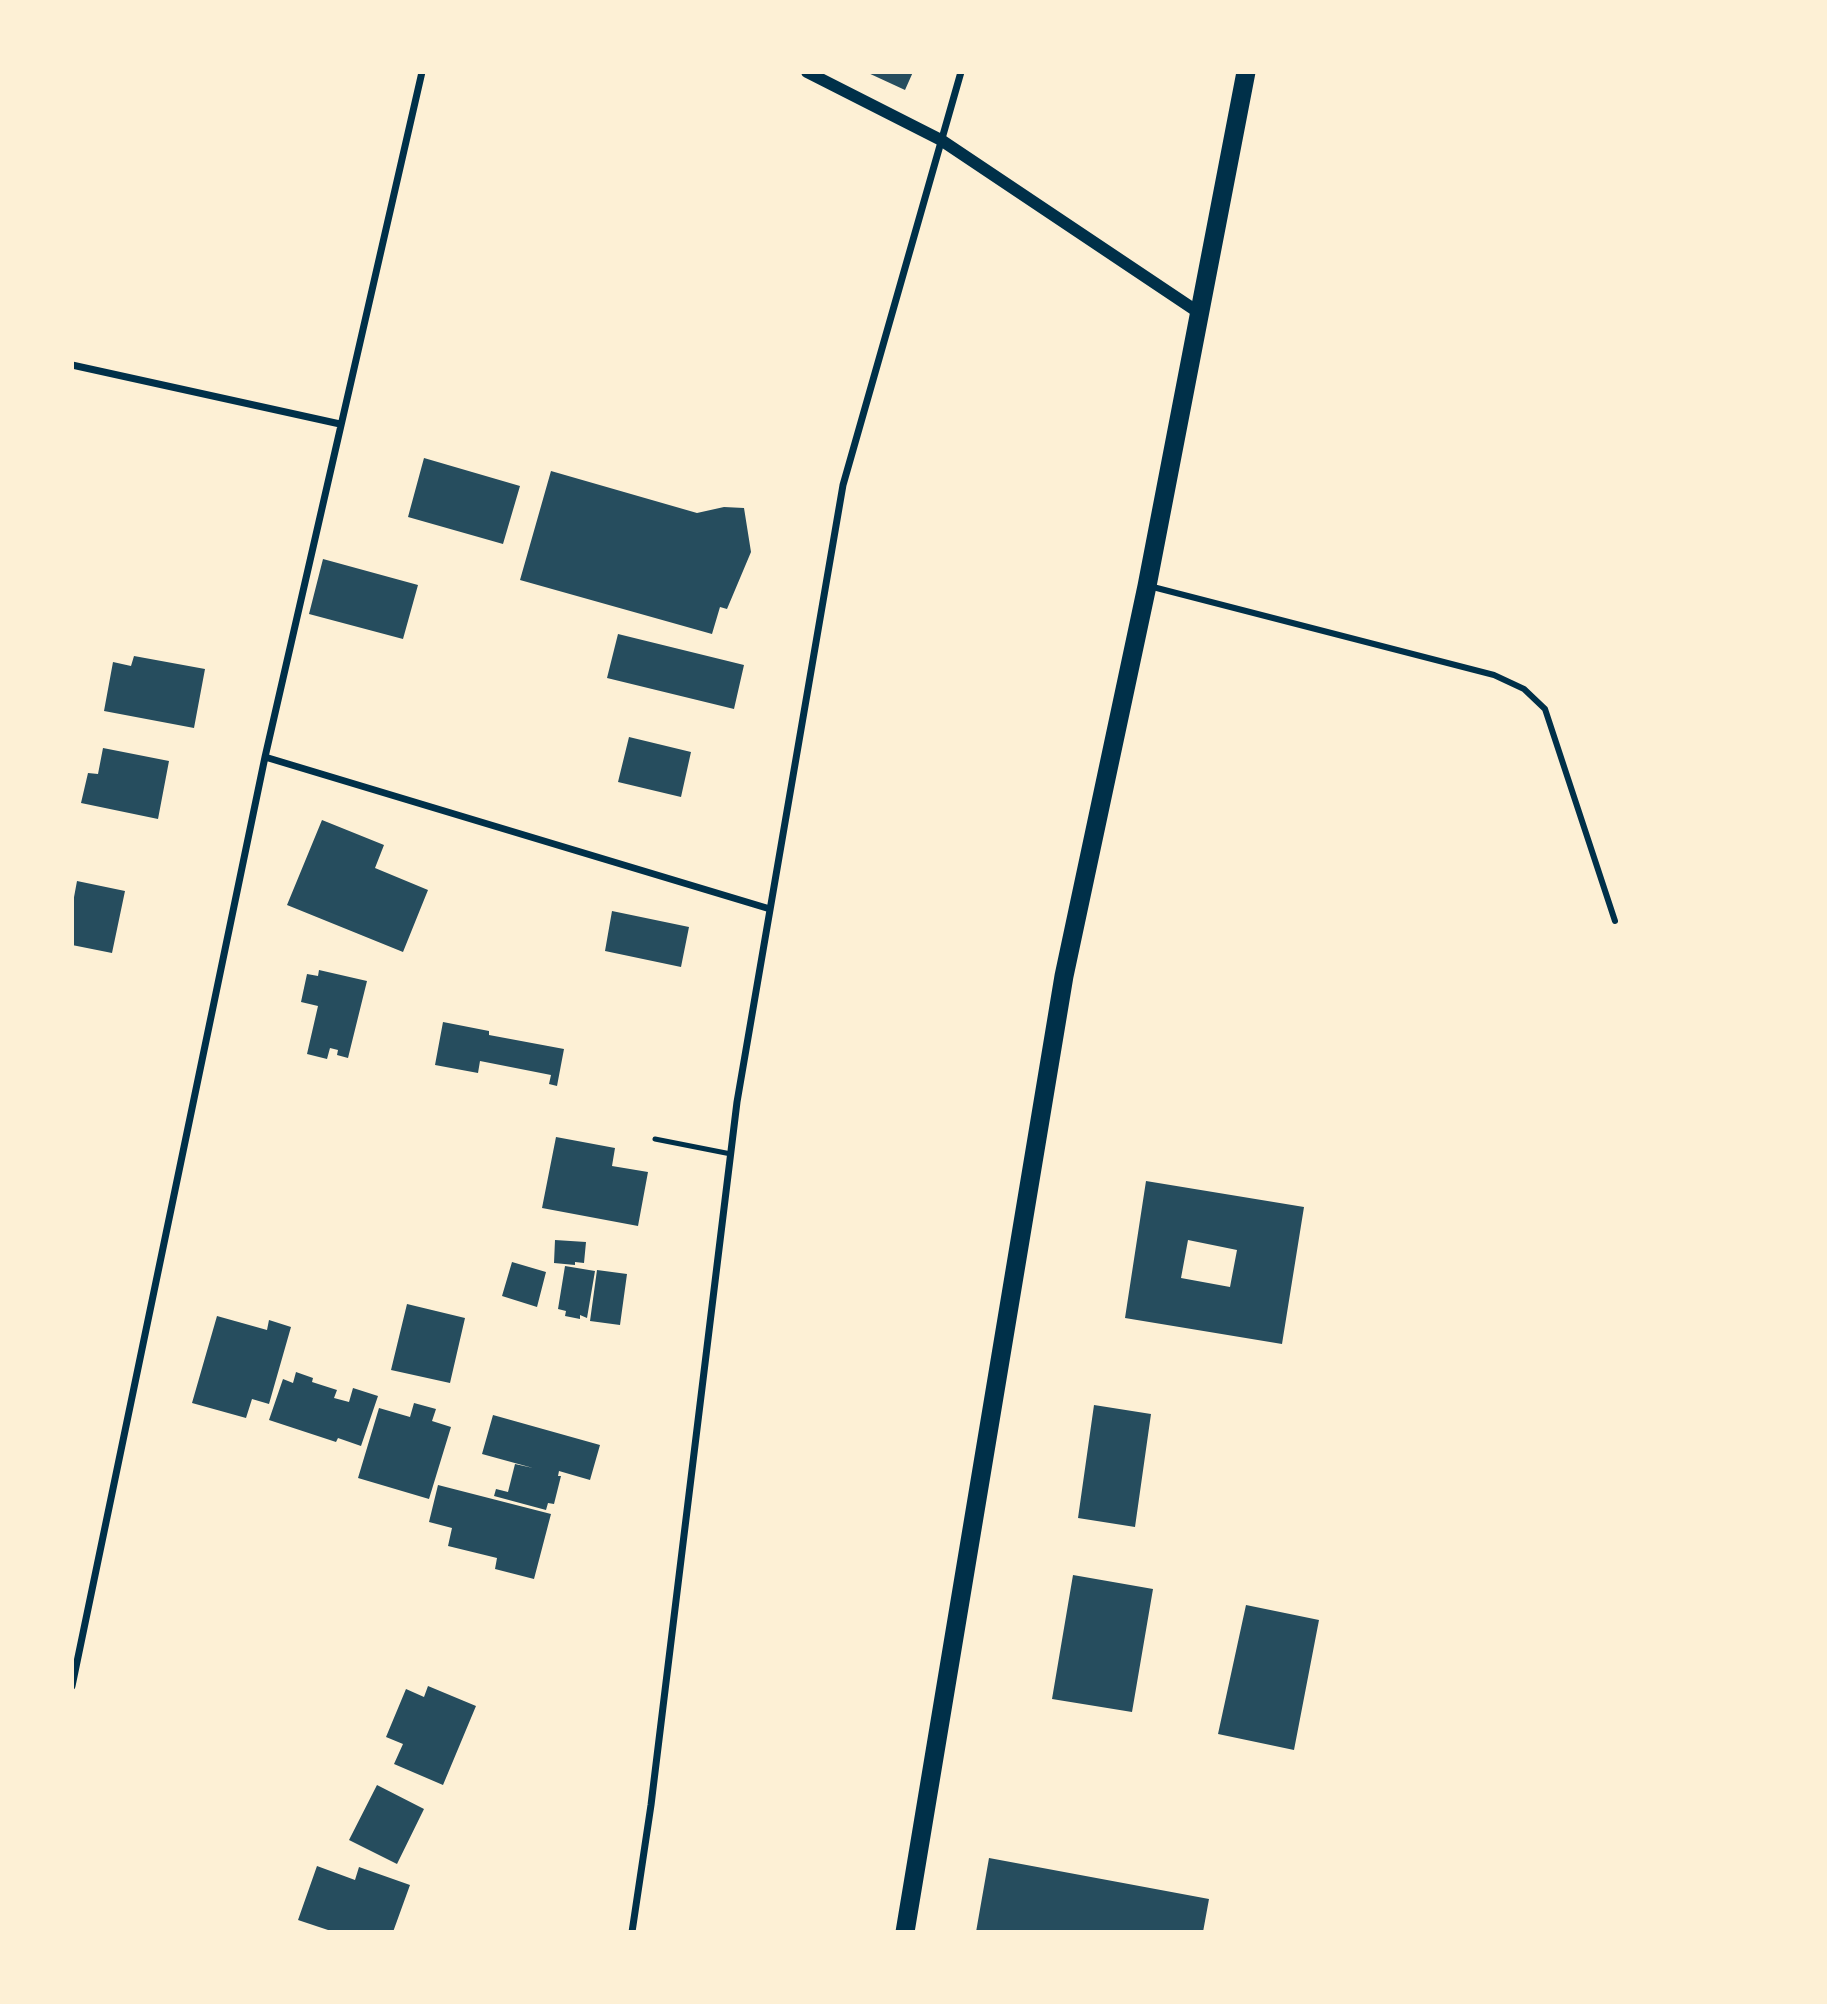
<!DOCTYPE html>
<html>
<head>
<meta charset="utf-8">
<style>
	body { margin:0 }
	#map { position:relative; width:1827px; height:2004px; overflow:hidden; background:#fdf0d5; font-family:"DejaVu Sans",sans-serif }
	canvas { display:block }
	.frame { position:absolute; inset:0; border:74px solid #fdf0d5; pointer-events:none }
</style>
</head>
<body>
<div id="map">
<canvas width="1827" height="2004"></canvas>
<div class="frame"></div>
</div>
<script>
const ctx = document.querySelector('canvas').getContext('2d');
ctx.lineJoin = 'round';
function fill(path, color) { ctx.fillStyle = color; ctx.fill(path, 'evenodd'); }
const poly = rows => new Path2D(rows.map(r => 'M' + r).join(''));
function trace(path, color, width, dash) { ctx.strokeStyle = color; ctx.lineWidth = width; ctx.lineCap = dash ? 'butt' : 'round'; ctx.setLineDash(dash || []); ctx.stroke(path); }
fill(poly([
	[866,72,913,72,905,90],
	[424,458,520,486,503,544,408,517],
	[551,471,697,513,724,507,744,508,751,552,727,609,720,607,712,634,520,580],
	[323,559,418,585,403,639,309,614],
	[618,634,744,665,734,709,607,678],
	[134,656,205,669,194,728,104,711,113,662,131,666],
	[629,737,691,752,681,797,618,782],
	[103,748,169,761,158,819,81,803,88,773,98,774],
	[322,820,384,845,375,868,428,890,403,952,287,905],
	[77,881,125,891,112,953,72,945,72,908],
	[612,911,689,927,681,967,605,951],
	[319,970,367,981,348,1058,337,1055,338,1050,330,1048,327,1059,307,1054,318,1006,301,1002,307,974,318,976],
	[443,1022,489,1031,489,1035,564,1049,557,1086,549,1084,551,1075,480,1061,478,1073,435,1065],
	[556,1137,615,1148,612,1166,648,1172,638,1226,542,1208],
	[1146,1181,1304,1207,1282,1344,1125,1318],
	[1188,1240,1237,1250,1230,1287,1181,1278],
	[555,1240,586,1242,584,1263,575,1262,575,1265,554,1263],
	[512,1262,546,1272,537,1307,502,1296],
	[565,1266,595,1271,587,1318,580,1315,580,1319,565,1316,566,1311,558,1309],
	[597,1270,627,1274,620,1325,590,1321],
	[407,1304,465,1318,450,1383,391,1370],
	[217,1316,267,1330,269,1320,291,1327,269,1404,252,1399,246,1418,192,1403],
	[296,1372,313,1378,312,1382,337,1390,334,1398,349,1402,353,1388,378,1396,361,1446,338,1438,336,1442,269,1420,283,1379,293,1383],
	[414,1403,436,1409,432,1421,451,1427,429,1499,358,1478,379,1408,410,1417],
	[1094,1405,1151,1414,1135,1527,1078,1518],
	[493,1415,600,1445,590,1480,559,1471,558,1476,561,1476,554,1504,548,1503,546,1510,494,1496,496,1489,508,1492,515,1464,533,1468,482,1454],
	[438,1485,551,1514,534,1579,495,1569,497,1558,448,1546,452,1528,429,1522],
	[1073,1575,1153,1589,1132,1712,1052,1699],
	[1246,1605,1319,1620,1294,1750,1218,1734],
	[428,1686,476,1706,443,1785,394,1764,403,1744,386,1737,406,1689,424,1697],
	[377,1785,424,1809,397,1864,349,1840],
	[989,1858,1209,1899,1203,1932,976,1932],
	[317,1866,355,1880,359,1867,410,1885,393,1932,334,1932,298,1920]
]), '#264d5e');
trace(poly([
	[655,1139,731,1154]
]), '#003049', 5);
trace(poly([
	[1149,586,1494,675,1524,689,1545,709,1615,921]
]), '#003049', 6);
trace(poly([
	[72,365,340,424],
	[265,757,770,909],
	[72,1686,265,757,422,72],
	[632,1932,651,1805,737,1102,843,485,961,72]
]), '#003049', 7);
trace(poly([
	[807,72,941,140,1201,314]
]), '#003049', 12);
trace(poly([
	[905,1932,1064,976,1147,586,1246,72]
]), '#003049', 19);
</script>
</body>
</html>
